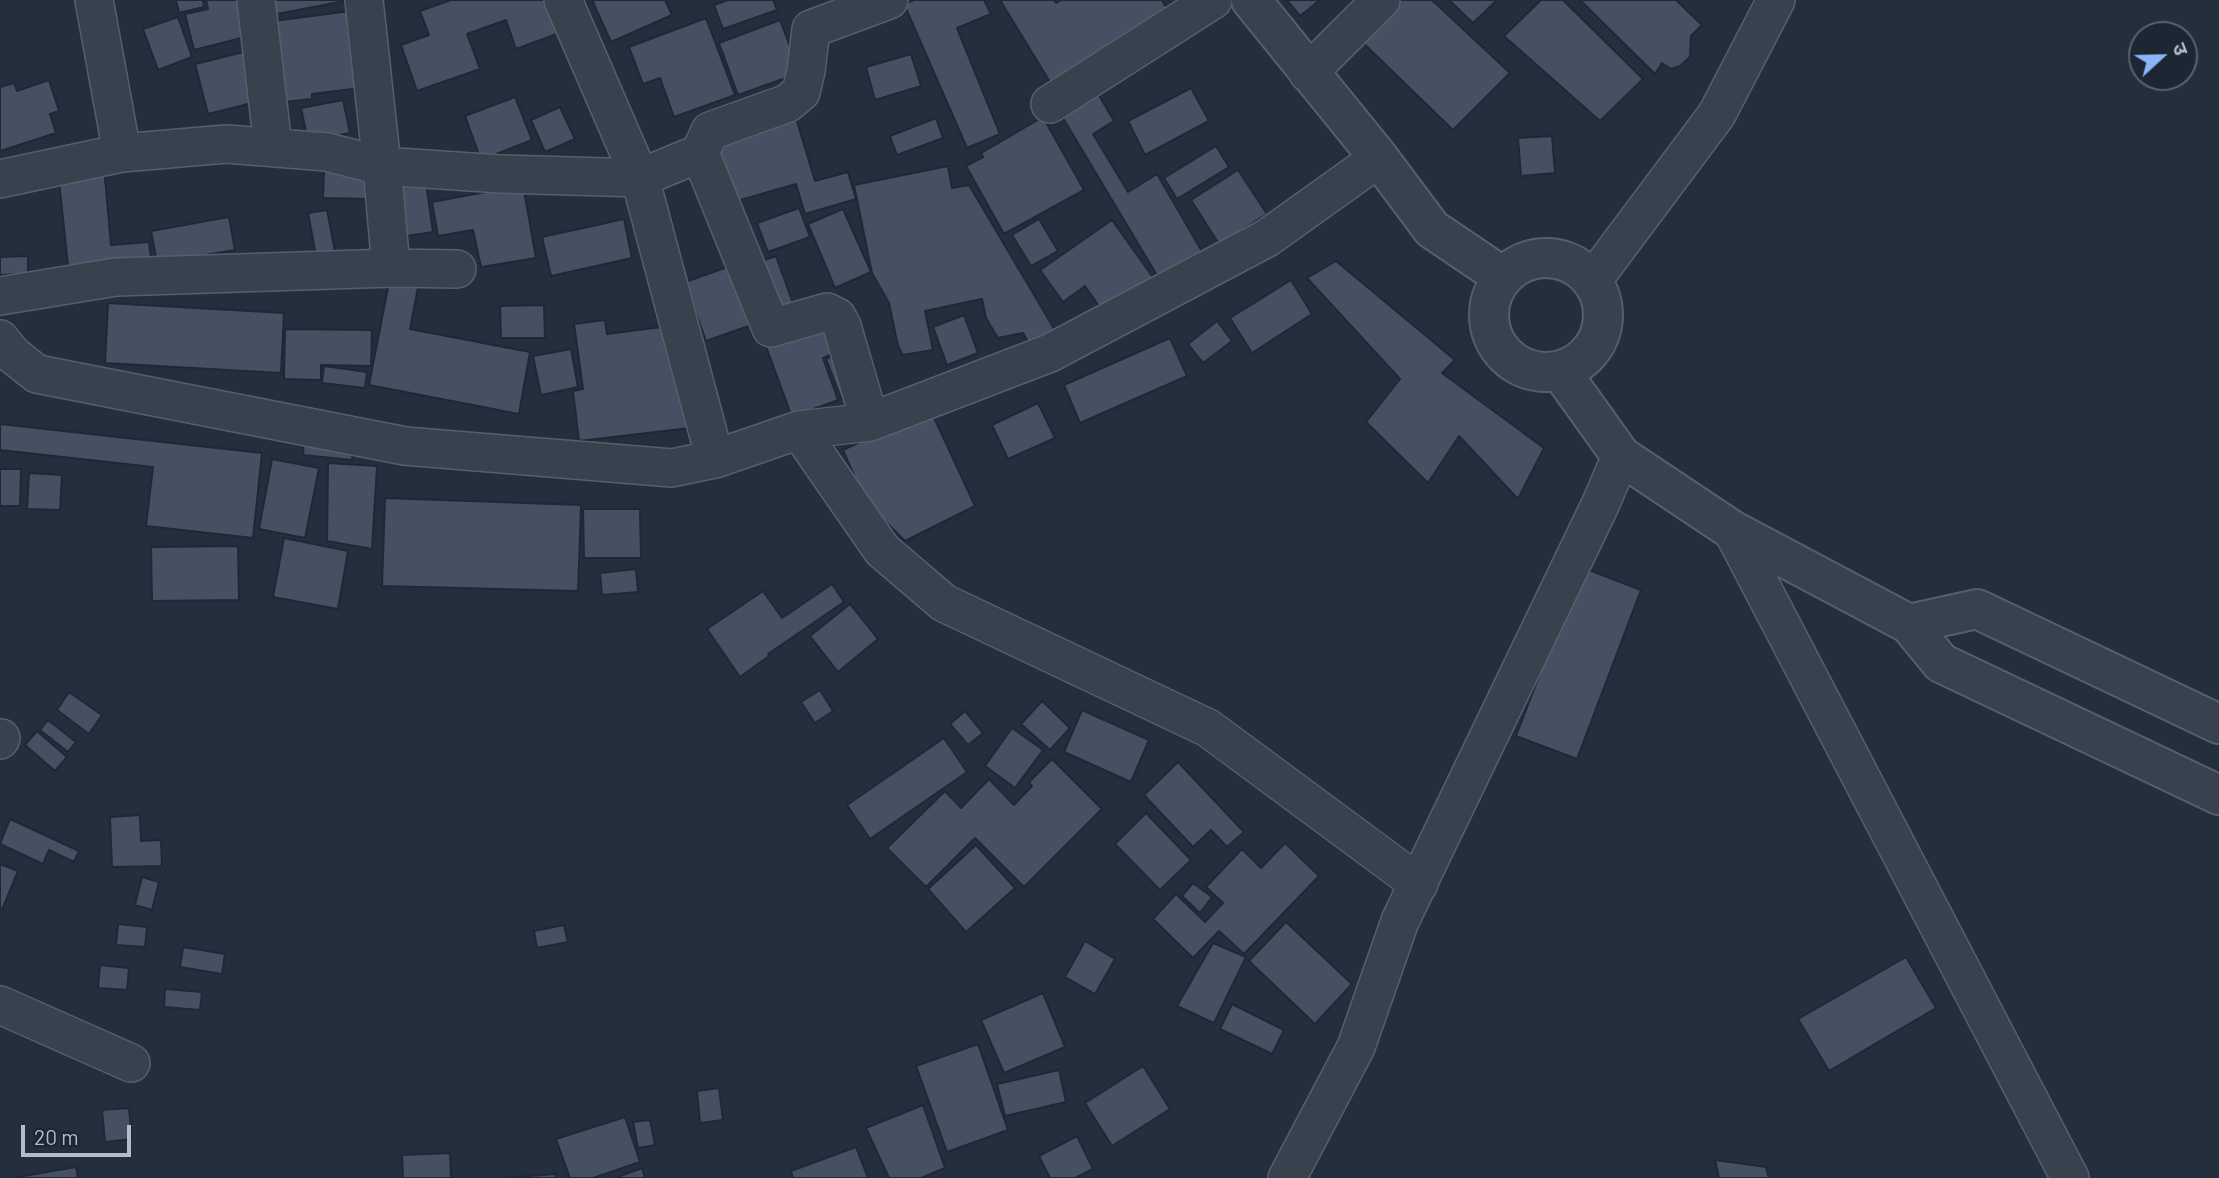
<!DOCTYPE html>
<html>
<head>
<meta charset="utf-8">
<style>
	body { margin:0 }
	#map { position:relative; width:2219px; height:1178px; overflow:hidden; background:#242f3e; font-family:Barlow,"Noto Sans Devanagari",sans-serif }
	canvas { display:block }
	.north { position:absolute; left:2128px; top:21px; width:70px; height:70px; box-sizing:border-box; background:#1d2633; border:2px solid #59626f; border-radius:50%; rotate:68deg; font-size:19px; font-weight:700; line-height:28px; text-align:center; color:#b4bcc9 }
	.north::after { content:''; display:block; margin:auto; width:24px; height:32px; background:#8ab4f8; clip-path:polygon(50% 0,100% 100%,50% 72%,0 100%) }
	.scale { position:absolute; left:21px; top:1125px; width:110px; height:32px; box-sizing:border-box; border:4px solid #b4bcc9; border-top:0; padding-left:9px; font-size:21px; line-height:24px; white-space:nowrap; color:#b4bcc9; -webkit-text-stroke:5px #1d2633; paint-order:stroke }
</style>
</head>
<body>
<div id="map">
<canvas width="2219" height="1178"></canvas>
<div class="north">उ</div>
<div class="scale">20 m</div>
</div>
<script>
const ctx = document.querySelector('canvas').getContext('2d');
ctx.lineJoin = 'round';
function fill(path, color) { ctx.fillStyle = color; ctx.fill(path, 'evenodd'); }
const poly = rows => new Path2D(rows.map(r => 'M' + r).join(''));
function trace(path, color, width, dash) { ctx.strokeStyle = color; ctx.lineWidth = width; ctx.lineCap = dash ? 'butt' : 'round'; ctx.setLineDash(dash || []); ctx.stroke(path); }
const building = poly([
	[176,0,203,0,204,7,179,13,176,0],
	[206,0,248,0,257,34,194,50,185,14,208,9,206,0],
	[263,0,350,0,266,16,263,0],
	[451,0,554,0,565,31,516,49,506,20,467,34,480,69,417,91,401,45,429,35,420,11,451,0],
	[592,0,665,0,672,15,611,42,592,0],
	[728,0,773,0,777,10,723,29,714,5,728,0],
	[914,0,984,0,991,14,957,28,1000,134,967,148,904,4,914,0],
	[1000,0,1054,0,1056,3,1061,0,1162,0,1168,11,1050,82,1000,0],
	[1287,0,1320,0,1300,16,1287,0],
	[1398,0,1432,0,1510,73,1453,130,1357,37,1398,0],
	[1449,0,1497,0,1473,23,1449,0],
	[1541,0,1563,0,1643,79,1600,121,1504,36,1541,0],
	[1580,0,1676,0,1702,25,1691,36,1690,57,1680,66,1671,69,1662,63,1655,74,1580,0],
	[350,11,360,88,312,94,312,99,275,103,266,22,350,11],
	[178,17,192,57,158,70,143,29,178,17],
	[706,18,735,95,674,117,660,78,643,84,629,47,706,18],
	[780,20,800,73,738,95,719,43,780,20],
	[244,52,256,102,208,114,195,64,244,52],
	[911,54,921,86,875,100,866,67,911,54],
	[49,80,59,111,50,114,56,133,0,151,0,87,14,83,17,91,49,80],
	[1191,88,1209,121,1145,155,1128,121,1191,88],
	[1097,92,1114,121,1093,134,1128,192,1157,174,1204,255,1161,282,1060,113,1097,92],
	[515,97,532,140,481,160,465,116,515,97],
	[343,100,350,133,308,141,301,108,343,100],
	[560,107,575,139,545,152,531,120,560,107],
	[1043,117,1084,190,1004,234,966,166,983,157,981,153,1043,117],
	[796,118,815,181,848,172,856,199,805,214,796,184,730,203,712,143,796,118],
	[936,118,943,138,897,155,890,136,936,118],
	[1552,136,1555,173,1521,176,1518,138,1552,136],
	[1216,146,1229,167,1177,199,1164,178,1216,146],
	[948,166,952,188,969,185,1056,332,1031,347,1023,333,998,338,986,318,982,299,925,311,933,350,903,355,898,346,889,303,872,273,854,185,948,166],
	[104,167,111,245,149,242,151,259,68,266,58,171,104,167],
	[1238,170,1267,214,1219,244,1191,200,1238,170],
	[324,171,372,172,372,199,323,198,324,171],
	[426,183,433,232,407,236,399,186,426,183],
	[523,185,536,258,481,267,473,230,438,236,432,202,523,185],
	[799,208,810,237,768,252,757,223,799,208],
	[843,209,871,272,835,288,808,224,843,209],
	[327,210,337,262,318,266,308,213,327,210],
	[229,217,235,250,157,263,151,231,229,217],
	[624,219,632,258,551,276,542,237,624,219],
	[1039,219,1058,251,1031,266,1012,235,1039,219],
	[1112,220,1157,283,1107,318,1085,286,1063,302,1040,270,1112,220],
	[28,256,28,274,0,275,0,257,28,256],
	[776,256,795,309,769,318,750,265,776,256],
	[1336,261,1455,360,1442,373,1544,448,1518,499,1459,436,1428,483,1366,422,1400,379,1307,278,1336,261],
	[739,263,760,322,706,341,685,282,739,263],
	[390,277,419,282,410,329,530,352,519,414,369,385,390,277],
	[1291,280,1312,314,1252,353,1230,318,1291,280],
	[108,303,284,313,281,373,105,363,108,303],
	[544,305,545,338,501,338,500,306,544,305],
	[964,315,978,353,947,365,933,327,964,315],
	[828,317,840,351,823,358,838,400,792,417,764,341,828,317],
	[605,320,607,334,677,325,690,428,579,441,573,391,583,389,574,324,605,320],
	[1217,321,1232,341,1203,363,1188,344,1217,321],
	[285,329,372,330,371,366,321,365,321,380,284,379,285,329],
	[1170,338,1187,376,1080,423,1064,385,1170,338],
	[571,349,578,387,541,395,533,356,571,349],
	[838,354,853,393,841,398,826,359,838,354],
	[324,366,367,372,365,388,322,383,324,366],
	[1038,403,1055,438,1008,459,992,425,1038,403],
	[930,409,975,506,905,541,865,501,843,450,930,409],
	[0,424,262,453,253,538,146,526,153,467,0,450,0,424],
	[304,436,354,441,352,460,303,455,304,436],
	[272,459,319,468,305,538,259,529,272,459],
	[328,463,377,466,372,549,327,541,328,463],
	[0,469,21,469,20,506,0,506,0,469],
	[29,473,62,475,60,510,27,509,29,473],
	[385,498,581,505,578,591,382,586,385,498],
	[583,509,640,509,641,558,584,558,583,509],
	[284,538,348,551,338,609,273,597,284,538],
	[238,546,239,600,152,601,151,547,238,546],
	[1581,567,1641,590,1577,759,1516,736,1581,567],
	[636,569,638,592,602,595,600,573,636,569],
	[832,584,844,602,768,654,769,656,740,677,707,629,763,591,782,618,832,584],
	[850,604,878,639,838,672,810,636,850,604],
	[820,690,833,711,815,723,801,702,820,690],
	[69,692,102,715,89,734,57,710,69,692],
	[1042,701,1070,728,1050,750,1021,724,1042,701],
	[1082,710,1149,740,1131,782,1064,752,1082,710],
	[965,711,983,733,968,745,950,724,965,711],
	[48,720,76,742,68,752,40,730,48,720],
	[1012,728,1043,750,1015,788,985,766,1012,728],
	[37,731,67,757,55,771,25,745,37,731],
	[944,738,967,772,870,839,847,805,944,738],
	[1052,759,1102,809,1024,887,975,838,926,887,887,848,945,791,961,808,989,779,1014,805,1032,786,1029,782,1052,759],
	[1178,762,1244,832,1227,847,1211,830,1193,847,1144,795,1178,762],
	[1146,813,1191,860,1160,890,1115,844,1146,813],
	[140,815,141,841,161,840,162,866,112,867,110,817,140,815],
	[10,819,79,851,74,862,49,850,43,864,0,844,10,819],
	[1285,843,1319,876,1244,954,1219,931,1193,958,1153,919,1176,894,1205,922,1223,903,1206,887,1242,849,1261,868,1285,843],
	[976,845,1015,888,966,932,928,889,976,845],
	[0,864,18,871,2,910,0,909,0,864],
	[142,877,159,882,152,910,135,905,142,877],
	[1193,883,1212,897,1200,913,1182,896,1193,883],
	[1286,922,1352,984,1315,1024,1249,961,1286,922],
	[118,924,147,927,145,947,116,945,118,924],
	[564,925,568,942,537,948,534,931,564,925],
	[1085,941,1115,959,1095,994,1065,977,1085,941],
	[1213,943,1246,957,1214,1023,1177,1006,1213,943],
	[183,947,225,954,222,974,180,967,183,947],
	[1906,957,1936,1008,1829,1071,1798,1019,1906,957],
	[100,965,129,968,127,990,98,988,100,965],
	[165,989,202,992,200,1010,164,1007,165,989],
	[1043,993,1065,1047,1004,1073,981,1020,1043,993],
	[1232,1004,1284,1030,1272,1054,1220,1029,1232,1004],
	[978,1044,1008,1130,947,1152,916,1066,978,1044],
	[1143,1066,1170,1109,1112,1146,1085,1103,1143,1066],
	[1059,1070,1066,1102,1005,1116,997,1084,1059,1070],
	[719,1088,723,1120,700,1123,697,1091,719,1088],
	[923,1105,945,1168,921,1178,889,1178,866,1128,923,1105],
	[129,1108,132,1139,105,1142,102,1110,129,1108],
	[625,1117,640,1162,593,1178,570,1178,556,1139,625,1117],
	[650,1120,655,1145,638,1148,633,1122,650,1120],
	[1077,1136,1093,1169,1075,1178,1050,1178,1039,1156,1077,1136],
	[856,1147,868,1178,793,1178,791,1171,856,1147],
	[450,1153,451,1178,403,1178,402,1155,450,1153],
	[1715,1160,1766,1167,1769,1178,1719,1178,1715,1160],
	[76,1167,78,1178,12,1178,76,1167],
	[642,1168,645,1178,615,1178,642,1168],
	[556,1174,556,1178,502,1178,556,1174]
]);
fill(building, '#455162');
trace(building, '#1f2835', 2);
const minor = poly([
	[94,0,122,153],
	[256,0,273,147],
	[563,0,640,178,700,153,710,131,788,103,801,92,806,71,811,29,889,0],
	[1308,73,1381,0],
	[1050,104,1213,0],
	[700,153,771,328,827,312,837,317,842,326,870,422],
	[0,179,122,153,226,144,327,152,382,166,364,0],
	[391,268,382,166,501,174,640,178,715,459],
	[1593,280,1717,114,1776,0],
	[0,296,116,277,391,268,457,269],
	[0,339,13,355,37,374,405,446,672,468,715,459,799,430,870,422,1050,353,1267,238,1379,158],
	[799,430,882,550,944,603,1208,728,1419,884],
	[1732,530,2070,1178],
	[0,740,1,738],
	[0,1005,131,1063],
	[1287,1178,1356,1047,1400,921,1601,503,1621,456]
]);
const tertiary = poly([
	[1251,0,1379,158,1432,229,1503,277],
	'1489 315a57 57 0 1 1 114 0a57 57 0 1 1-114 0Z',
	[1561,372,1621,456,1732,530,1909,624,1941,663,2219,795],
	[1909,624,1977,609,2219,724]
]);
trace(minor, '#565f6c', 40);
trace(tertiary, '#565f6c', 42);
trace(minor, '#38414e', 37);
trace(tertiary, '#38414e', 38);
</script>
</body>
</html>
